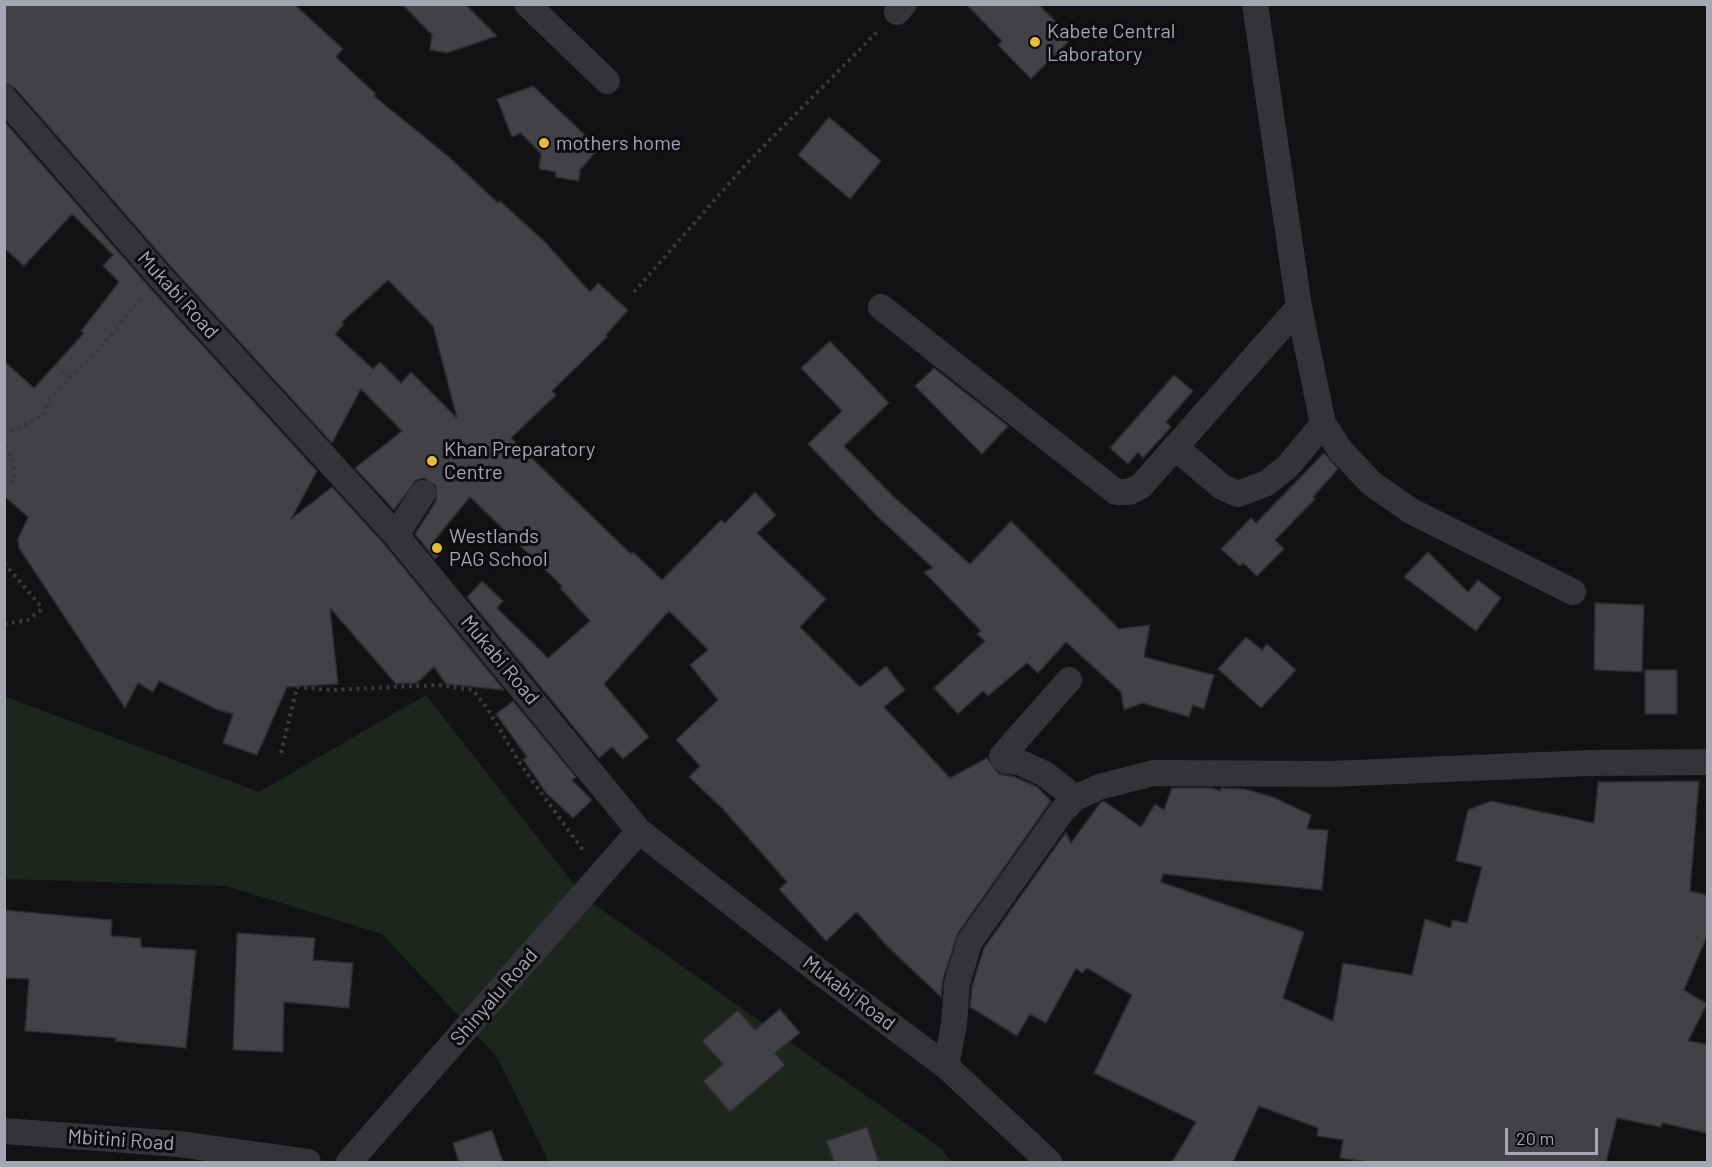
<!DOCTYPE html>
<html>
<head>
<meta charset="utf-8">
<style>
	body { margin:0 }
	#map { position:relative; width:1712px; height:1167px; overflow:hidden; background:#121113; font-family:Barlow,sans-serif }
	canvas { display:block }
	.frame { position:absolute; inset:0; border:6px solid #a4a7b3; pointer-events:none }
	.scale { position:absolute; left:1505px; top:1128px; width:93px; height:27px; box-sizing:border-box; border:3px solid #a4a7b3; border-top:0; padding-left:8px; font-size:18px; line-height:21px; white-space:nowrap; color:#a4a7b3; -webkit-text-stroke:4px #0d0c0e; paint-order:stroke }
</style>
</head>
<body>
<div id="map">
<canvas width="1712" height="1167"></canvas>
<div class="frame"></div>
<div class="scale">20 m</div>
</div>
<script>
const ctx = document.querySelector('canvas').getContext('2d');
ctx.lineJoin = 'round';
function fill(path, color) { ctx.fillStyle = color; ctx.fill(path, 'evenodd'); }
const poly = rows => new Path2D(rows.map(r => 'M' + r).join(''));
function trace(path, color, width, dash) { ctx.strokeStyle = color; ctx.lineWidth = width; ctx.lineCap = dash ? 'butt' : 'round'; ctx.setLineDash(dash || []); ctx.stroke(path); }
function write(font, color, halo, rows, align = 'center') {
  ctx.font = font + ' Barlow,sans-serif'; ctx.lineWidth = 6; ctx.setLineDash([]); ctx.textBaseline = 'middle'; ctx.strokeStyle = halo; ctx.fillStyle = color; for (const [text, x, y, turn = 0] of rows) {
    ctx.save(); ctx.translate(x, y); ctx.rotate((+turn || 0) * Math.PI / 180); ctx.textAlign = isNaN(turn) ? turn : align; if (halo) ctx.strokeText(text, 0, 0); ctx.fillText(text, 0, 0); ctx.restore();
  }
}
fill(poly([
	[426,695,584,897,942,1149,951,1162,549,1162,497,1057,382,934,226,886,5,879,4,696,259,792]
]), '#1e251f');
const building = poly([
	[4,4,294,4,343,49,336,57,376,94,374,96,449,157,498,203,500,201,546,243,590,292,598,283,628,310,606,335,607,337,552,391,556,395,511,438,631,554,633,552,662,580,721,520,725,523,755,492,776,515,757,533,826,599,800,627,860,687,886,666,905,690,884,707,950,778,987,758,999,774,1015,777,1037,787,1051,801,958,933,943,979,941,997,887,946,857,912,826,941,779,889,787,882,722,808,689,777,700,766,676,740,718,700,690,665,708,650,669,611,604,684,649,737,623,759,612,747,599,758,467,597,482,581,503,601,497,608,548,658,590,621,560,588,562,586,470,497,434,541,444,549,435,559,415,534,436,501,436,486,424,478,416,480,394,510,355,468,402,431,361,389,332,443,173,269,15,88,4,83,4,4],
	[388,280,433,326,457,418,411,372,401,383,380,362,373,369,335,334,344,324,342,322,388,280],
	[402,4,465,4,497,36,447,53,430,50,432,35,402,4],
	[966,4,1038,4,1072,38,1031,79,998,45,1002,41,966,4],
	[533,86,599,148,580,170,579,181,555,177,556,172,539,169,541,154,521,133,512,137,497,99,533,86],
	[829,117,881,161,850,199,798,155,829,117],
	[4,121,151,289,317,471,291,519,332,487,385,545,504,690,446,684,434,667,417,683,396,684,330,608,338,684,287,687,257,755,223,743,233,714,218,710,159,681,153,692,138,683,125,708,19,548,18,539,28,517,4,496,4,361,34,388,84,333,81,331,119,282,103,266,113,255,72,214,24,266,4,248,4,121],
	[830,341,889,403,844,446,894,497,970,564,1011,521,1119,629,1150,625,1144,657,1214,675,1204,709,1193,705,1189,717,1142,703,1124,710,1121,692,1066,642,1038,673,1027,663,988,696,983,691,958,714,934,688,985,641,977,634,981,631,924,572,933,568,878,517,808,444,842,411,801,368,830,341],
	[934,368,1008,426,982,454,915,386,934,368],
	[1174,375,1193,391,1166,422,1171,427,1143,458,1138,452,1128,464,1110,448,1174,375],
	[1324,453,1338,469,1313,497,1315,499,1275,540,1284,549,1257,576,1243,563,1240,566,1221,549,1251,518,1256,523,1324,453],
	[1428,552,1468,592,1478,580,1501,598,1476,631,1404,577,1428,552],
	[1595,603,1644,605,1642,672,1594,670,1595,603],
	[1246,637,1262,650,1267,644,1296,670,1261,708,1218,669,1246,637],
	[1645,670,1677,670,1677,714,1645,714,1645,670],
	[513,701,576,777,572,780,592,800,573,818,547,794,523,759,527,757,496,714,513,701],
	[1699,781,1690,891,1707,895,1707,936,1684,990,1707,1004,1688,1041,1707,1044,1707,1133,1662,1123,1661,1127,1617,1118,1606,1162,1369,1162,1340,1158,1343,1140,1317,1136,1318,1128,1259,1106,1233,1162,1172,1162,1196,1122,1094,1073,1132,995,1087,968,1082,973,1076,968,1046,1023,1030,1014,1017,1036,970,1007,972,986,984,948,1066,832,1071,843,1100,803,1104,801,1141,827,1155,804,1164,810,1172,788,1212,788,1220,791,1221,788,1245,789,1273,797,1311,815,1307,829,1328,830,1322,890,1163,874,1161,882,1304,932,1283,998,1333,1021,1343,963,1412,975,1425,919,1451,928,1452,920,1467,923,1482,867,1456,861,1468,810,1491,801,1594,823,1598,782,1699,781],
	[4,910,112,920,111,936,141,938,141,947,196,950,186,1048,115,1041,116,1038,25,1031,29,979,4,978,4,910],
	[237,933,315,938,313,960,353,963,349,1008,284,1002,283,1052,233,1050,237,933],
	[780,1009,800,1033,775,1053,785,1065,730,1112,703,1081,723,1064,702,1041,738,1010,755,1030,780,1009],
	[867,1127,879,1162,834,1162,826,1141,867,1127],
	[492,1130,503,1162,459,1162,453,1143,492,1130]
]);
fill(building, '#414146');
trace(building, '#2c2c2f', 1.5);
trace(poly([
	[634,292,747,163,877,32],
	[56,365,71,379],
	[4,435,44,415,50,399,92,357,142,297],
	[4,438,15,474,13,481,4,487],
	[4,563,39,604,41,610,28,620,4,624],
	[281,753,297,687,332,690,439,685,473,690,487,708,521,765,585,853]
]), '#393a3e', 4, [3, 4.5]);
trace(poly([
	[527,4,607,81],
	[1255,4,1299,307,1323,424,1341,451,1371,483,1411,511,1573,592],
	[897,12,904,4],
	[4,98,162,279,396,535,639,831,821,973,946,1066,1049,1162],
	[881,307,1116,492,1129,492,1141,486,1299,307],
	[1175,447,1222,487,1238,494,1267,483,1288,466,1323,424],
	[396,535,423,493],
	[1069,680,1002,756,1006,761,1019,762,1045,774,1075,798],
	[946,1066,954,1024,957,983,970,941,1062,811,1075,798,1099,787,1153,773,1330,774,1590,763,1708,762],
	[4,1131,179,1144,308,1162],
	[349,1162,639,831]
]), '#333338', 26);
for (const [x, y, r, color] of [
	[1035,42,6,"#e6bb36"],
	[544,143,6,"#e6bb36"],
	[432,461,6,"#e6bb36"],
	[437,548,6,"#e6bb36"]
]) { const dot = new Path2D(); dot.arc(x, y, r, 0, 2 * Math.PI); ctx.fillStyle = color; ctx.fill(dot); trace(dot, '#0d0c0e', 2); }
write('20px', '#a4a7b3', '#0d0c0e', [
	["Kabete Central",1047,31],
	["Laboratory",1047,54],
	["mothers home",556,143],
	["Khan Preparatory",444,449],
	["Centre",444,472],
	["Westlands",449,536],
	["PAG School",449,559]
], 'left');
write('20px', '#a4a7b3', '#0d0c0e', [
	["Mukabi Road",178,295,48],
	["Mukabi Road",500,660,50],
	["Mukabi Road",849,993,37],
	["Shinyalu Road",494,997,-49],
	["Mbitini Road",121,1140,4]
]);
</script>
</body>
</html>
